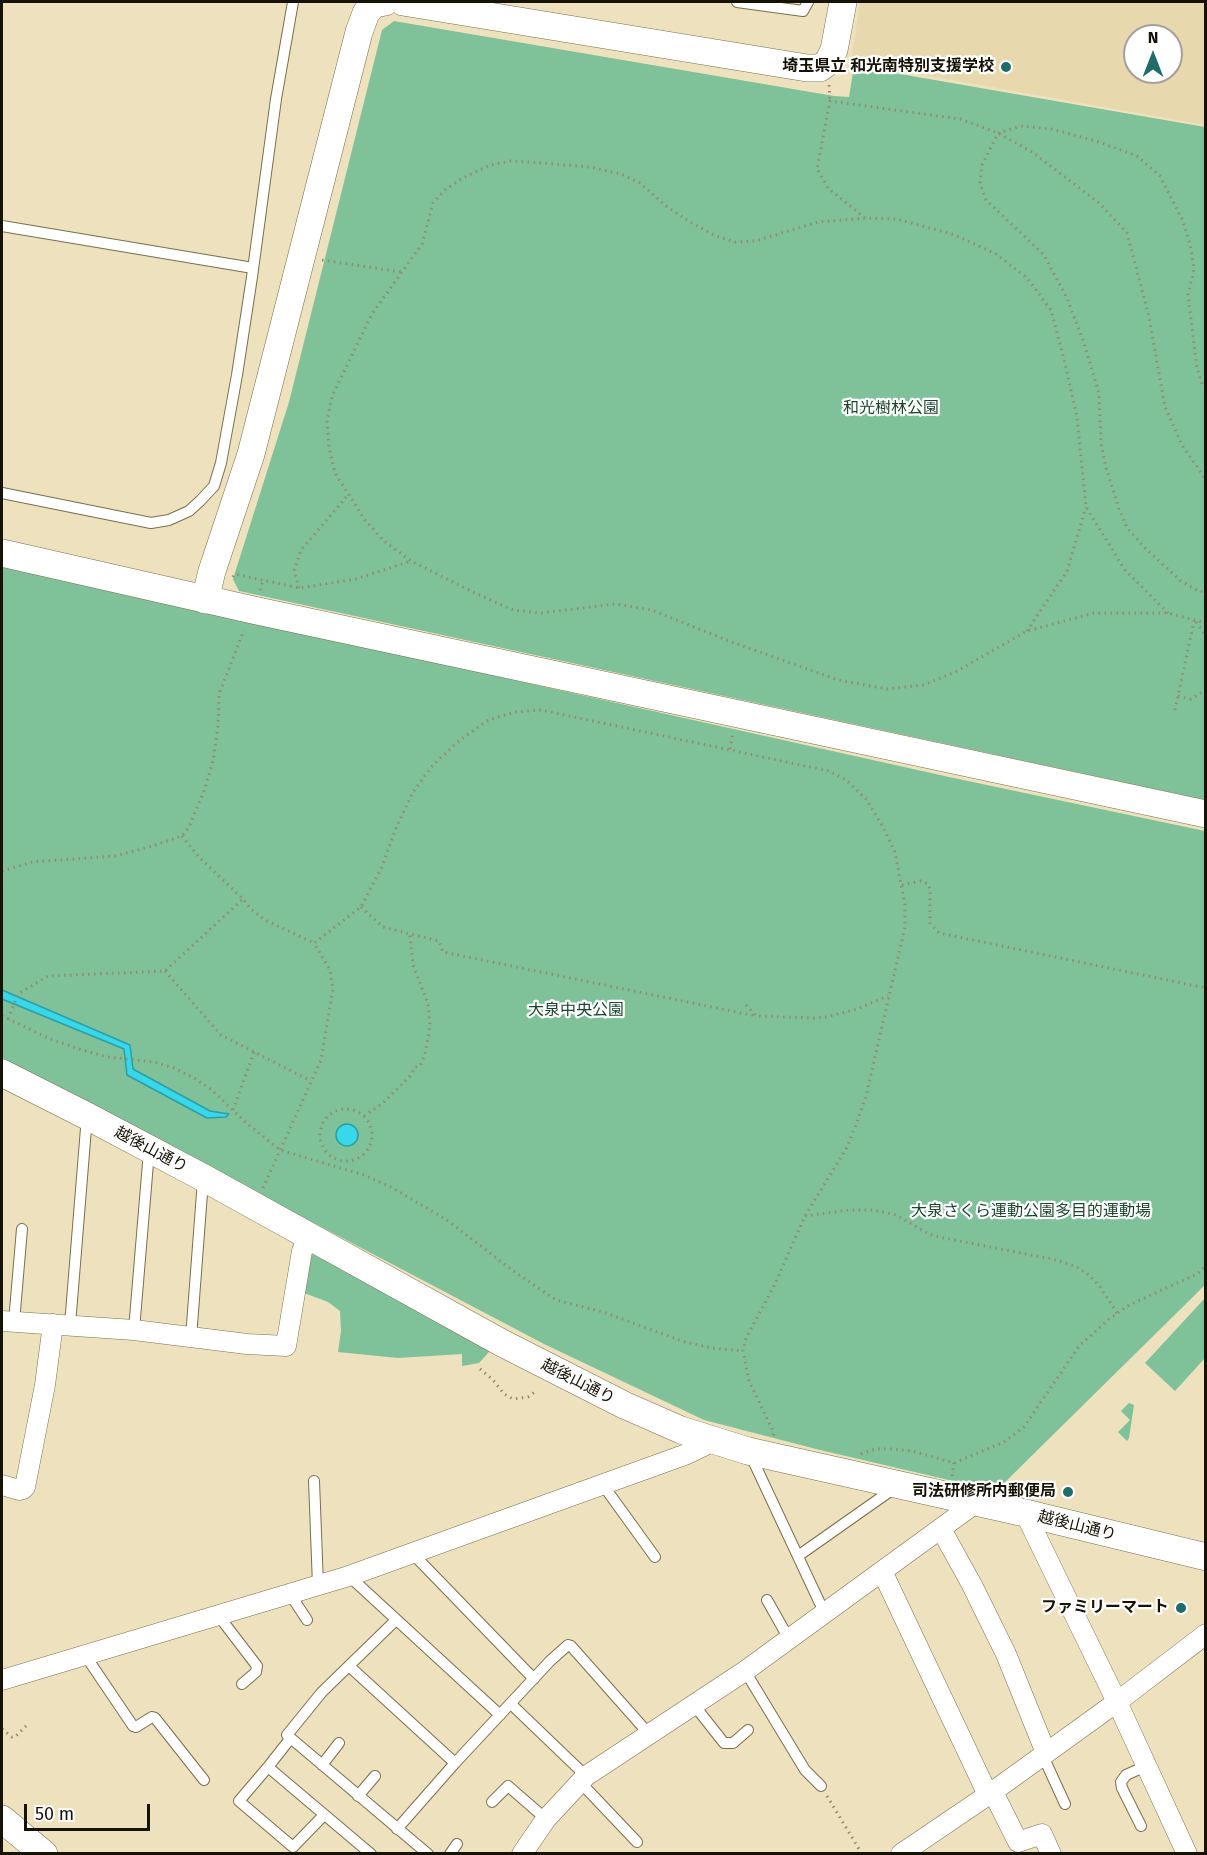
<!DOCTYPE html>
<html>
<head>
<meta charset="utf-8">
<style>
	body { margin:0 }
	#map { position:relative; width:1207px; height:1855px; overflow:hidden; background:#eee2be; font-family:"Fira Sans",sans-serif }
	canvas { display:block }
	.frame { position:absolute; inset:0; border:3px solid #161206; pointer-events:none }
	.north { position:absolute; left:1123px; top:24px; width:60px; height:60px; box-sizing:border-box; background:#fff; border:2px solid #a2a09b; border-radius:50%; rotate:0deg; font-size:16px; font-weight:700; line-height:24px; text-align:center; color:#161206 }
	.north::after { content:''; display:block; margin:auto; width:21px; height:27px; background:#206c6b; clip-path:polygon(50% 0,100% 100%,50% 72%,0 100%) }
	.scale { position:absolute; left:24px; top:1804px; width:126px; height:27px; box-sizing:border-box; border:3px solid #161206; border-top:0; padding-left:8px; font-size:18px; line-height:21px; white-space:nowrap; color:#161206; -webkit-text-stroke:4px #fff; paint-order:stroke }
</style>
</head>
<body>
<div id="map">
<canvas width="1207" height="1855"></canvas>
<div class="frame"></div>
<div class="north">N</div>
<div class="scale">50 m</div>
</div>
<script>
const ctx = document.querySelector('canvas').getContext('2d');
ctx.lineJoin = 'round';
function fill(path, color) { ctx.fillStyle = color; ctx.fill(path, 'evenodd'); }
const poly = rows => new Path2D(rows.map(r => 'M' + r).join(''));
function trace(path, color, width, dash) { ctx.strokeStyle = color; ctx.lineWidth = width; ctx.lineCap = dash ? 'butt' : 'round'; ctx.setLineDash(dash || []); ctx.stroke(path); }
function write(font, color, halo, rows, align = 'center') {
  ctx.font = font + ' "Fira Sans","Noto Sans JP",sans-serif'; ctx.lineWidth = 4.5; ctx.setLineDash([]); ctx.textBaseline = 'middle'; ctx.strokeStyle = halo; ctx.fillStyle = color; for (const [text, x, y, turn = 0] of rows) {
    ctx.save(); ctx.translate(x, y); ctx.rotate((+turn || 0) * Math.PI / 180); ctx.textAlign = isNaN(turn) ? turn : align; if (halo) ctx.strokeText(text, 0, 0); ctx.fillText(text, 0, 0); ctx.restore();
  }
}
fill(poly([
	[860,2,1205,2,1205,125,851,62],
	[1135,36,1171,36,1171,72,1135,72]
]), '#e7d8ad');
fill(poly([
	[394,21,834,96,849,97,854,66,1205,127,1205,800,239,591,233,579,289,402,382,30],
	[2,566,949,777,1205,831,1205,1285,996,1491,820,1450,704,1420,544,1344,2,1059],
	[312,1254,492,1346,489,1352,479,1363,462,1366,462,1354,398,1358,338,1352,341,1331,340,1311,328,1302,304,1293],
	[1205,1298,1205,1358,1175,1391,1145,1363],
	[1129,1403,1134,1405,1129,1438,1127,1441,1118,1432,1130,1420,1121,1411]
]), '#7fc198');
const water = poly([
	[2,990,130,1045,133,1069,210,1111,229,1114,226,1117,207,1118,127,1075,124,1049,2,999,2,990],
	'336 1135a11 11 0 1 1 22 0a11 11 0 1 1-22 0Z'
]);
fill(water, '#37d8ea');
trace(water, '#2d9da6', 1.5);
const lane = poly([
	[737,2,803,11,808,2],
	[2,226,253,268],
	[2,493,151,523,169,520,189,511,200,501,214,486,221,463,237,375,252,277,276,99,293,2],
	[14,1322,22,1229],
	[70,1325,87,1116],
	[134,1330,149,1151],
	[191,1338,203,1180],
	[750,1454,824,1612],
	[314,1481,318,1585],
	[603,1485,655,1557],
	[413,1554,534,1679],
	[798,1556,896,1487],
	[349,1576,500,1715],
	[290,1594,307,1620],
	[767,1600,789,1639],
	[218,1615,257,1666,256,1672,242,1684],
	[396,1620,322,1692,287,1735,428,1854],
	[85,1655,133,1726,136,1727,152,1717,155,1718,204,1780],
	[349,1666,455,1763],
	[745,1671,805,1770,821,1786],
	[511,1704,586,1776],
	[694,1705,724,1743,733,1743,748,1730],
	[1043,1756,1065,1804],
	[322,1765,339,1743],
	[268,1767,290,1739],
	[580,1782,637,1842],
	[358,1796,375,1776],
	[492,1802,508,1786,546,1819],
	[324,1815,293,1847,239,1801,268,1767,371,1854],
	[1141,1826,1122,1788,1121,1782,1126,1775,1146,1766],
	[397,1829,455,1763,550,1661,568,1645,571,1646,649,1734],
	[450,1854,457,1844]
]);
const street = poly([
	[2,1321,134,1330,247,1344,286,1346,302,1251,309,1236],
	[2,1485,19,1490,23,1489,25,1487,45,1385,53,1324],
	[1025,1513,1117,1702,1187,1854],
	[941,1529,972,1585,1006,1654,1046,1753],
	[882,1571,988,1795],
	[2,1680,349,1576,687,1454,714,1441],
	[993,1792,1018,1842,1042,1834,1051,1854],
	[522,1854,546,1819,586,1776,745,1671,977,1502],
	[901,1854,988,1795,1117,1702,1206,1634]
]);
const secondary = poly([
	[403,2,807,68,820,68,828,62,834,50,843,2],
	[2,553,253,610,1206,814],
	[205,600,212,571,251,454,359,32,366,13,374,4,385,2],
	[2,1073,87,1116,204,1178,502,1343,624,1405,681,1430,748,1451,1025,1513,1206,1557],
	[2,1819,44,1854]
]);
trace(lane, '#796e4e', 12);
trace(street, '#796e4e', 21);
trace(secondary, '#796e4e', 28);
trace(poly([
	[829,85,830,101],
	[865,218,828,188,817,169,830,101,960,119,998,133,1032,152,1061,174,1099,203,1127,233,1149,317,1165,407,1182,445,1206,480],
	[322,260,402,272],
	[1206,388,1203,386,1197,368,1188,295,1194,269,1190,244,1182,219,1160,176,1137,156,1096,141,1051,129,1021,126,998,133,982,165,980,183,986,200,1044,255,1067,298,1084,343,1099,393,1101,443,1105,464,1119,509,1127,528,1144,547,1181,581,1198,591,1206,592],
	[233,577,235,574,299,588,356,579,411,561],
	[299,588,294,571,301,550,348,495],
	[260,590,263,580],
	[1168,613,1125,570,1086,507,1077,417,1065,363,1051,310,1027,278,996,254,955,235,897,219,865,218,818,222,755,241,735,242,716,236,690,222,666,206,640,183,621,174,590,167,529,162,511,161,490,165,461,179,445,190,433,203,422,244,372,314,332,396,327,421,329,447,335,473,365,520,384,541,411,561,473,592,513,610,541,613,615,604,652,610,729,641,838,680,887,689,924,685,957,671,1027,631,1094,613,1168,613,1206,623],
	[1196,622,1206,636],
	[1027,631,1067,571,1086,507],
	[1178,696,1191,699,1206,690],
	[1175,710,1194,621],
	[730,749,733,733],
	[182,836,198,856,243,899,251,909,265,920,314,943],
	[2,871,32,862,115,856,149,847,182,836,189,827,204,791,213,761,218,726,219,694,244,630],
	[902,885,921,881,928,884,930,889,930,923,939,933,1206,988],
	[361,907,383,927,439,941,443,952,756,1016],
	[165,971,221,1035,311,1081],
	[746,1005,756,1016,814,1018,826,1017,857,1009,888,996],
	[2,1016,48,1038,82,1050,108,1057,154,1062,174,1068,194,1078,212,1090,244,1121,280,1150,364,1175,391,1187,447,1220,512,1270,556,1300,603,1312,685,1342,711,1348,743,1351],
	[8,1019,18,994,48,976,165,971,243,899],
	'320 1135a26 26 0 1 1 52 0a26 26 0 1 1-52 0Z',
	[233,1110,254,1052],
	[364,1116,383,1103,410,1076,415,1067,420,1066,425,1054,430,1026,428,1004,413,965,410,935],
	[263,1188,321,1060,333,989,330,970,314,943,361,907,381,869,396,828,413,792,433,765,460,740,487,721,497,717,516,712,541,710,829,771,846,780,866,799,883,827,895,852,905,905,905,927,866,1096,856,1125,846,1149,805,1216,773,1288,746,1338,743,1351,749,1381,774,1433,773,1436],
	[805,1216,849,1210,873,1210,896,1215,929,1234,939,1237,1052,1259,1075,1266,1089,1275,1100,1287,1117,1313],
	[480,1369,493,1380,504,1394,513,1399,528,1397,536,1391],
	[861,1454,875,1449,894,1449,912,1451,954,1463,1004,1442,1024,1427,1079,1346,1109,1319,1129,1305,1197,1274,1206,1266],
	[952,1476,954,1463],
	[2,1729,12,1737,15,1737,29,1723],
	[827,1796,862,1854]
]), '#938b71', 3, [1.5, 4.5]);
trace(lane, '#fff', 10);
trace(street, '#fff', 20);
trace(secondary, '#fff', 27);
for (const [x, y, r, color] of [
	[1006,67,6,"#206c6b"],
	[1068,1492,6,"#206c6b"],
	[1181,1608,6,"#206c6b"]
]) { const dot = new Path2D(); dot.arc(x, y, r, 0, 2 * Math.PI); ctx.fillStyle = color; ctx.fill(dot); trace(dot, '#fff', 2); }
write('bold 16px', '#161206', '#fff', [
	["埼玉県立 和光南特別支援学校",994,67],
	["司法研修所内郵便局",1056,1492],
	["ファミリーマート",1169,1608]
], 'right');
write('16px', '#1c462e', '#fff', [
	["和光樹林公園",891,409],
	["大泉中央公園",576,1011],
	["大泉さくら運動公園多目的運動場",1031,1212]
]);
write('16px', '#161206', '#fff', [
	["越後山通り",151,1150,28],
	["越後山通り",578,1382,27],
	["越後山通り",1077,1526,14]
]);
</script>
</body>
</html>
